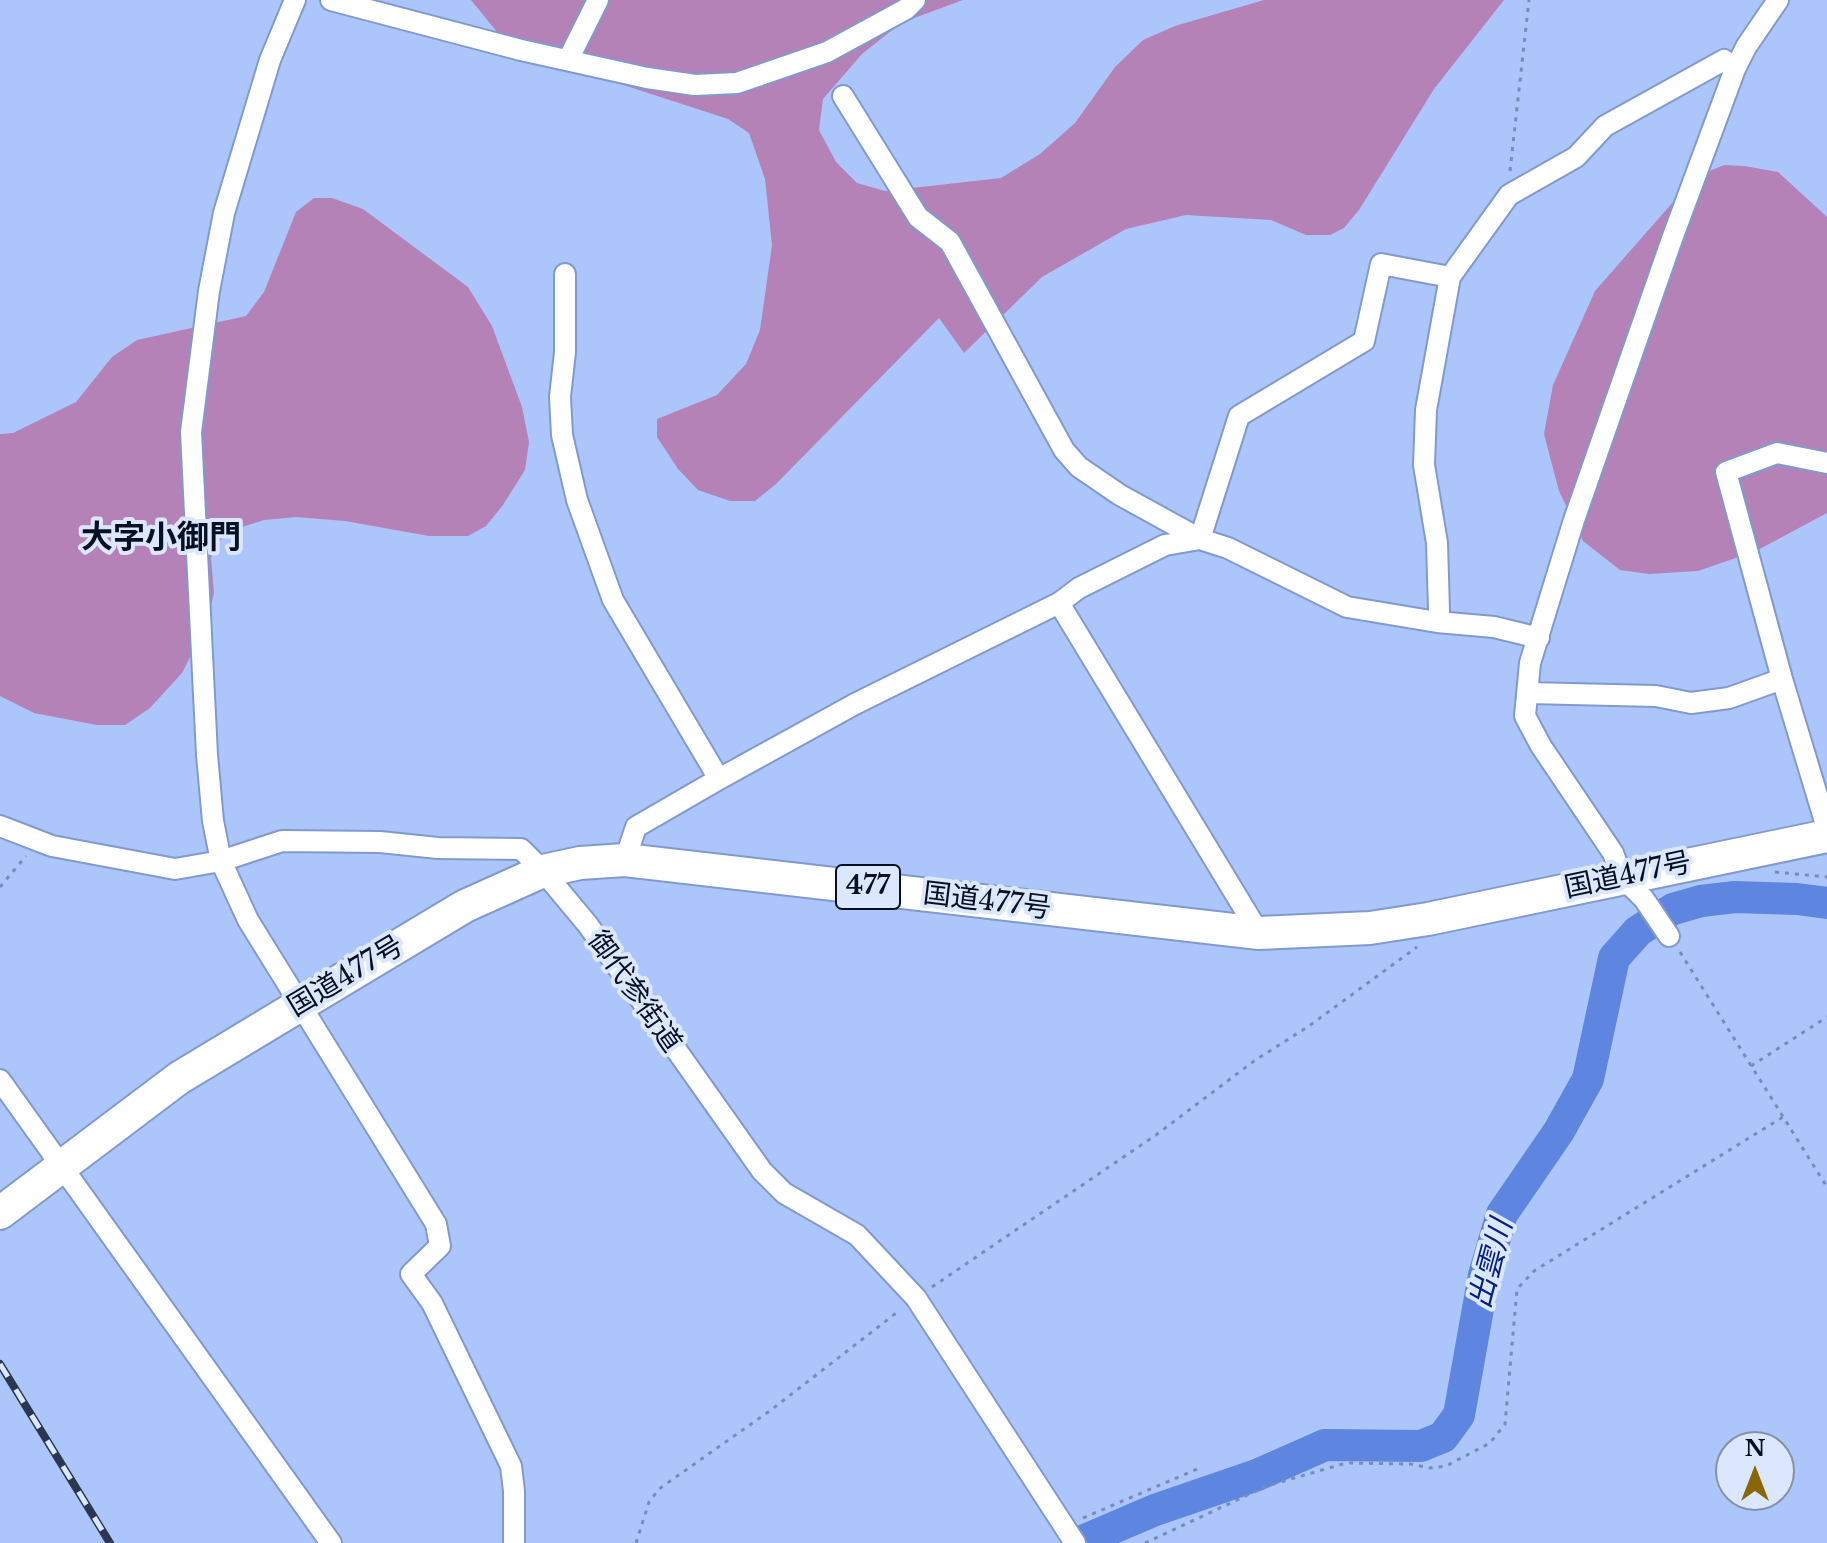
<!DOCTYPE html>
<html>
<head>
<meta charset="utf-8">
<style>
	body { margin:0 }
	#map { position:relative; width:1827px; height:1543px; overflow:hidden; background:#acc6fc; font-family:"Libre Baskerville",serif }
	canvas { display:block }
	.north { position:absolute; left:1715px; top:1431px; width:80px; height:80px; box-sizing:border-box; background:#dbe7fd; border:2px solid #8691a5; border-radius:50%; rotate:0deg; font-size:22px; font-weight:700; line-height:32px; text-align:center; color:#070f22 }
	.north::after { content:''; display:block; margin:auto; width:28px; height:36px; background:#896705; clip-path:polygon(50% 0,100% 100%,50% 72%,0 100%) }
</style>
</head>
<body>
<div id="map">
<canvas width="1827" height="1543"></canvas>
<div class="north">N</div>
</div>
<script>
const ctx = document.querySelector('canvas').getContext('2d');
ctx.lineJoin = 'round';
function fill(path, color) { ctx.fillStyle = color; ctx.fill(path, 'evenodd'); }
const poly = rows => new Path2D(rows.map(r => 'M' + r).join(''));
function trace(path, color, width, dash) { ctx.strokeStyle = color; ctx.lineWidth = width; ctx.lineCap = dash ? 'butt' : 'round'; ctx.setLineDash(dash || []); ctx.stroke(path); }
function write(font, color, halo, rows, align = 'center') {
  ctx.font = font + ' "Libre Baskerville","Noto Sans JP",serif'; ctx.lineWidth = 8; ctx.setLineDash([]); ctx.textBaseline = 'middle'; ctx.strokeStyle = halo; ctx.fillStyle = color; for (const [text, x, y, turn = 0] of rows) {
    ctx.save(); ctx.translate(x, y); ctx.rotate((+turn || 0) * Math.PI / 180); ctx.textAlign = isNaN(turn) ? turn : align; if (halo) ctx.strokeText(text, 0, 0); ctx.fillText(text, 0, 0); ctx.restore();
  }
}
fill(poly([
	[471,0,963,0,901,23,862,54,823,99,819,130,836,162,857,183,885,191,1001,178,1040,154,1075,123,1115,67,1143,40,1175,26,1264,0,1504,0,1434,89,1359,210,1344,228,1330,235,1306,235,1271,220,1186,215,1126,229,1042,277,964,353,939,318,776,484,755,501,730,501,698,490,678,469,657,437,657,419,717,395,746,364,760,330,772,245,765,179,749,133,728,119,605,79,497,32],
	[1724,165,1744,166,1778,172,1827,217,1827,513,1756,551,1698,571,1649,574,1620,570,1583,541,1559,491,1544,434,1553,385,1595,291,1695,177],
	[314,198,332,198,363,209,468,287,492,326,522,407,529,442,525,470,503,505,486,526,468,536,429,536,345,521,296,517,264,520,233,530,219,541,211,558,214,593,207,624,182,673,150,708,125,725,97,725,34,713,0,696,0,434,13,433,76,402,112,357,137,340,246,316,264,292,296,212]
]), '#b482b6');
trace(poly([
	[1078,1543,1155,1510,1257,1475,1325,1445,1421,1446,1443,1437,1459,1415,1484,1275,1502,1214,1559,1131,1588,1079,1614,958,1638,931,1673,909,1701,901,1735,897,1797,899,1827,903]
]), '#5e86e0', 32);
const minor = poly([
	[295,0,270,60,224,213,209,291,191,432,207,755,213,821,221,861,248,920,436,1224,440,1246,411,1274,432,1303,511,1466,514,1491,514,1543],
	[331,0,521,50,647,78,695,85,737,83,827,52,906,9,915,0],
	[568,60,598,0],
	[843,96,918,217,950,242,1064,450,1079,467,1120,495,1200,539,1228,548,1347,607,1437,622,1494,627,1539,638],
	[565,274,565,352,560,397,562,435,577,500,613,600,719,779],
	[1827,463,1777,453,1726,472,1782,679,1827,828],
	[1200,539,1239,416,1364,341,1381,264,1450,277],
	[1059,603,1259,933],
	[1437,622,1439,611,1437,543,1424,465,1426,410,1450,277,1509,195,1576,157,1605,126,1724,60,1735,69],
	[1528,693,1656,696,1691,703,1729,698,1782,679],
	[0,826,52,846,175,869,221,861,282,841,380,842,438,848,521,849,543,871,588,925,762,1171,784,1193,857,1235,916,1298,1075,1543],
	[625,860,636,827,719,779,855,704,1059,603,1079,588,1165,545,1200,539],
	[1669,936,1644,899,1622,877,1613,853,1541,746,1525,716,1530,663,1574,520,1672,239,1735,69,1746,47,1778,0],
	[0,1080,331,1543]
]);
const trunk = poly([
	[0,1213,179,1078,300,1005,465,906,543,871,580,863,625,860,1259,933,1370,928,1428,919,1827,836]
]);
trace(minor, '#819ace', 24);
trace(trunk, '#819ace', 36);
trace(poly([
	[1510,171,1529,0],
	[1775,872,1827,877],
	[0,887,26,856],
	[1680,952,1827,1187],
	[1751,1066,1827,1017],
	[932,1287,1156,1135,1254,1061,1309,1026,1417,947],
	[1083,1518,1202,1467],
	[636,1543,649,1502,659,1489,771,1410,900,1310],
	[1145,1543,1267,1486,1346,1463,1410,1464,1430,1468,1446,1466,1490,1443,1505,1424,1517,1289,1534,1271,1783,1117]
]), '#788cb7', 3, [4, 6]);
trace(minor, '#fff', 20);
trace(trunk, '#fff', 32);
const rail = poly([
	[0,1364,110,1543]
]);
trace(rail, '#2b3752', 8);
trace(rail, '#dbe7fd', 5, [15]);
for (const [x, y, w] of [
	[868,887,64]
]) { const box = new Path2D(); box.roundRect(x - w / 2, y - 22, w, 44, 6); ctx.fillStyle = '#dbe7fd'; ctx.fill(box); trace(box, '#070f22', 2); }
write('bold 26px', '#070f22', null, [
	["477",868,887]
]);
write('28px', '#070f22', '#dbe7fd', [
	["国道477号",1628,876,-12],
	["国道477号",987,902,7],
	["国道477号",346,977,-31],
	["御代参街道",634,992,55]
]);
write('italic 30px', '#051f88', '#dbe7fd', [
	["出雲川",1492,1264,-75]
]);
write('bold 32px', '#070f22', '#dbe7fd', [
	["大字小御門",161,539]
]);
</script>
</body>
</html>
